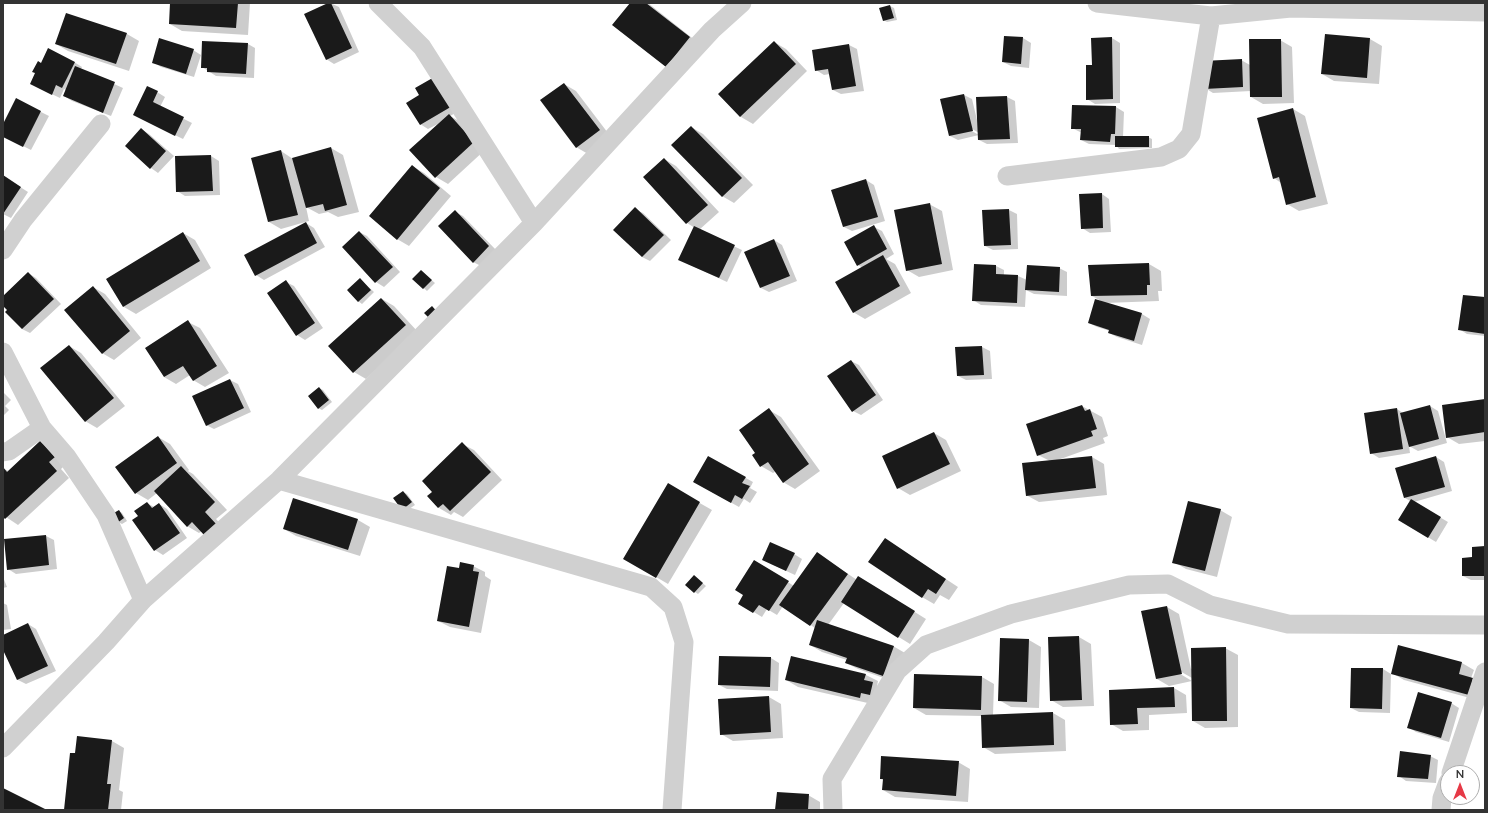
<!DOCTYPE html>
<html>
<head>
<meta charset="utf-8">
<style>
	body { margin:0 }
	#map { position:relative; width:1488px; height:813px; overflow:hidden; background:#fff; font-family:Lato,sans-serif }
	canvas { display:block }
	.frame { position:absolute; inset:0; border:4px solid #333; pointer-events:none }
	.north { position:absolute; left:1440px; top:765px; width:40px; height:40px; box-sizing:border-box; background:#fff; border:1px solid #adadad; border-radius:50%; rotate:0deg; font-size:11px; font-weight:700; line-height:16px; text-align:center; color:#333 }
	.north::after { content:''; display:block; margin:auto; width:14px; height:18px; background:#e63946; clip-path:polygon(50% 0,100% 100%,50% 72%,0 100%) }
</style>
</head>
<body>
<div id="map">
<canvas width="1488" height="813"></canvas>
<div class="frame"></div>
<div class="north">N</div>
</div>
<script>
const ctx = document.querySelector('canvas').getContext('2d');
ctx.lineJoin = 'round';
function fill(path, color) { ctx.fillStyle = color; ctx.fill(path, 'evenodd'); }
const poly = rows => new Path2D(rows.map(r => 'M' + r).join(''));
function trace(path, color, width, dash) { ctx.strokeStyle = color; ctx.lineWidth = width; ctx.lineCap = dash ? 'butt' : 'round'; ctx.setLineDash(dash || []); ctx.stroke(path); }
fill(poly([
	[171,3,250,3,248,35,182,31,170,24],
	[330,3,339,7,359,52,334,64,326,59],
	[631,3,648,3,701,45,678,73],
	[890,6,894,8,897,20,887,22,883,20],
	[127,34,139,41,129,71,68,51,56,44],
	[1326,35,1370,39,1382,46,1379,84,1334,81,1322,74],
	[1023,38,1031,43,1029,68,1011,66,1003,62],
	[1112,38,1120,43,1120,103,1095,104,1087,99,1093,66,1092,39],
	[1280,40,1292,47,1294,103,1263,104,1251,97,1251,91,1213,93,1205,88,1241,60,1250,65],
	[774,42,786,49,807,71,753,124,741,117,719,95],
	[248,44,255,48,254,78,216,76,202,67],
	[849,45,857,49,864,91,841,94,833,90,830,74,824,75,816,70],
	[193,50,201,55,194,77,161,67,153,62],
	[74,62,82,67,81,69,123,88,111,116,72,101,64,96,66,90,64,89,60,98,39,88,37,73,41,64],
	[564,84,576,91,611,137,588,154,576,147],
	[157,92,165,97,160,107,192,123,183,139,142,119],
	[964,95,972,99,977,120,978,120,977,98,1007,97,1015,101,1018,143,987,144,979,140,979,135,958,140,950,136],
	[969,127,979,133,979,135,968,129],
	[421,96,461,110,450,116,461,122,486,149,448,184,436,177,440,123,428,129,420,124],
	[1073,106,1116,107,1124,112,1123,137,1148,137,1152,139,1152,148,1119,149,1116,145,1089,144,1081,140,1082,133,1072,128],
	[1293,109,1305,116,1328,204,1299,211,1287,204,1281,183,1274,178],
	[41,112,49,116,31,150,3,136,3,122,5,123],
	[691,127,703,134,753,185,734,203,722,196],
	[141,129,149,134,174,156,158,173,151,168],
	[331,148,343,155,359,212,338,217,328,212,319,214,306,207,309,221,281,229,269,222,281,151,293,159],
	[211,156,219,161,220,195,185,196,177,191,176,157],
	[664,159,676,166,719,212,699,230,742,250,727,282,688,264,695,228,687,223],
	[412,166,424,173,451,196,409,246,397,239],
	[3,176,28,192,11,218,3,214],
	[866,180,874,185,885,221,852,231,844,227,832,190],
	[1102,194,1109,199,1111,232,1090,233,1082,228],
	[929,204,942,211,953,270,919,277,907,270],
	[635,209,643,213,671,240,650,261,642,257],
	[1009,210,1017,214,1018,249,993,250,985,246],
	[455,212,463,216,497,251,481,266,473,262],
	[306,223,314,228,325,247,264,280,256,275],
	[874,227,882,231,894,254,886,259,895,264,911,293,865,319,853,312,863,268,858,265],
	[359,232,367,236,400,272,384,287,376,282,343,247],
	[183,233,195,240,211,268,136,314,124,307,107,279],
	[774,240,782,245,797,281,769,292,761,288],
	[1149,264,1161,271,1162,291,1158,291,1159,301,1105,303,1142,314,1150,319,1142,345,1117,337,1109,333,1110,331,1097,327,1089,323,1101,301,1092,296],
	[996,266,1004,270,1004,275,1018,276,1027,280,1059,268,1067,272,1067,296,1034,294,1026,290,1025,307,981,305,973,300],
	[421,271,435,283,427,291,414,279],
	[28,273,36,278,61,304,30,333,22,329,6,312,8,310,3,304,3,297],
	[360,279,374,292,362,304,358,301],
	[286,282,294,286,323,328,305,340,297,335],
	[93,287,105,294,141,338,114,360,102,353],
	[1485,298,1485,336,1467,334,1459,329],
	[382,299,394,306,418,332,366,379,354,372],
	[188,322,200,328,229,373,205,387,193,380,190,375,176,384,164,377],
	[69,346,81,353,125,406,97,428,85,421],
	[982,347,990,351,992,379,966,380,958,376],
	[851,361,859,365,883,400,861,415,853,411],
	[230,380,238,384,251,412,214,429,206,425],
	[319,388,323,390,332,402,322,410,318,408],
	[3,392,11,400,5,406,9,410,3,416],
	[1485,400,1485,441,1459,444,1447,437],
	[1082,406,1102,417,1108,436,1103,438,1105,443,1055,461,1092,457,1104,464,1107,495,1039,502,1026,495,1050,461,1038,455],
	[1430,406,1438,411,1447,443,1418,451,1409,446,1410,453,1379,458,1371,453,1397,409,1403,413],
	[769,410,781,417,820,471,795,489,783,482,776,471,773,473,761,466,757,453],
	[934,433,946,440,961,471,910,495,898,488],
	[158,437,170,444,189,470,188,471,193,474,227,510,216,519,228,532,202,531,199,533,187,526,157,493,148,500,136,493],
	[40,442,52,449,66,464,61,469,69,478,18,525,3,515,3,468,8,471],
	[462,444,474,450,502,480,463,517,454,512,451,515,439,508,428,496,433,492],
	[708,457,753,482,750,488,757,492,750,503,744,499,739,507,694,482],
	[1436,457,1444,462,1452,491,1414,502,1448,522,1436,542,1399,520,1410,501,1405,498],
	[668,485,712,510,668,584,624,558],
	[403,492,407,494,415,505,406,511],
	[294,499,358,520,370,527,360,556,296,536,284,529],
	[147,503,154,507,159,504,167,509,187,538,163,555,155,550,139,516],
	[1220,510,1232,517,1217,577,1186,569,1174,562],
	[119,511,122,513,127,521,122,524,118,522],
	[46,536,54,540,57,569,16,574,8,569,5,540],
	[885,539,958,587,949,600,940,595,934,604,922,597],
	[1485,547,1485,580,1471,580,1463,576,1473,558],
	[817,553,857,580,870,584,926,619,910,644,844,603,828,625,893,646,905,653,895,682,858,669,846,663,847,660,822,652,810,645,815,628,783,606,777,615,767,609,762,617,739,603,763,566,794,586],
	[794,554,802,559,795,575,771,564],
	[473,566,485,572,485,576,491,580,481,633,450,627,438,621],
	[694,576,706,586,698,594,695,592],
	[3,577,7,587,3,588],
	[3,603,7,605,11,629,3,630],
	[1167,607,1179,614,1191,669,1225,648,1238,655,1238,727,1205,728,1193,721,1192,678,1178,670,1177,672,1192,681,1169,686,1157,679],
	[28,624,36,629,56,671,26,684,18,680,3,648,3,636],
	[1079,637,1091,644,1094,706,1063,707,1051,700,1049,638],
	[1029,640,1041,647,1039,708,1011,707,999,700],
	[771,658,779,663,778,691,727,689,719,685],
	[1462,663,1474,670,1471,678,1481,701,1404,680,1392,673],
	[1383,669,1391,674,1390,713,1359,712,1351,708],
	[866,675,878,681,877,686,884,690,872,704,798,687,786,680],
	[982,677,994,684,993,715,1053,713,1065,720,1066,751,995,754,983,747,982,716,926,715,914,708],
	[1174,688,1186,695,1187,713,1149,715,1149,730,1123,731,1111,724,1110,691],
	[769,697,781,704,783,738,733,741,721,734],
	[1451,703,1459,708,1449,742,1416,732,1408,727],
	[112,741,124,748,119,790,123,792,121,810,65,810,76,754],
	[1430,756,1438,760,1436,783,1406,781,1399,776],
	[958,762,970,769,968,802,895,797,883,790,883,780,881,779],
	[808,795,820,802,820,810,776,810]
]), '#0003');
fill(poly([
	[170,3,238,3,236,28,169,24],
	[328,3,331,3,352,48,326,60,304,14],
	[630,3,646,3,690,37,666,67,612,25],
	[890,5,894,18,883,21,879,8],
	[66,13,127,33,116,64,55,44],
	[1325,34,1370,38,1367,78,1321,74],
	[1004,36,1023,37,1021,64,1002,62],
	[1112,37,1113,99,1086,100,1086,65,1092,65,1091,38],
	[159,38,194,49,186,74,152,63],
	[1249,39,1281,39,1282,97,1250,97],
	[202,41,248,43,246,74,207,72,207,68,201,68],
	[774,41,796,64,740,117,718,94],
	[849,44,856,86,832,90,828,69,815,71,812,50],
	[48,48,75,62,62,88,56,85,52,95,30,84,35,73,32,72,38,61,41,63],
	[1242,59,1243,87,1204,89,1203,61],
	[75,66,115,82,103,113,63,96],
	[436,76,454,105,420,125,406,103,419,95,415,88],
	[564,83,600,130,576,148,540,100],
	[147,86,158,91,153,102,184,117,175,136,133,115],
	[964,94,973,131,949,136,940,99],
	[1007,96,1010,139,978,140,976,97],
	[16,98,41,111,23,147,3,137,3,121,4,122],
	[1072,105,1116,106,1115,134,1111,134,1110,142,1080,140,1081,129,1071,129],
	[1293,108,1316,197,1286,205,1279,177,1273,179,1257,118],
	[449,114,474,142,435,178,409,150],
	[691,126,742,178,722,197,671,145],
	[141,128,166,151,150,169,125,146],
	[1115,136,1149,136,1149,147,1115,147],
	[331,147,347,205,325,211,323,204,306,208,292,158],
	[281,150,298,215,268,222,251,158],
	[211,155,213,191,176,192,175,156],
	[664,158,708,205,686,224,643,177],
	[412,165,440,188,397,240,369,216],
	[3,175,21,187,3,214],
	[866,179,878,217,843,227,831,190],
	[1102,193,1103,228,1081,229,1079,194],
	[930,203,942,264,906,271,894,210],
	[635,207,664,235,642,257,613,230],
	[1009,209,1011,245,984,246,982,210],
	[455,210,489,246,473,263,438,226],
	[306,222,317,243,255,276,244,255],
	[874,225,887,249,857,266,844,242],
	[694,226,735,245,719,278,678,260],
	[359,231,393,267,375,283,342,247],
	[183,232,200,261,123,307,106,279],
	[774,239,790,276,760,288,744,252],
	[883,255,900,286,853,313,835,282],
	[1149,263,1150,285,1147,285,1147,295,1091,296,1088,265],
	[974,264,996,265,996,274,1018,275,1017,303,972,301],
	[1027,265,1060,267,1059,292,1025,290],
	[421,270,432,280,423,289,412,279],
	[28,272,54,299,22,329,5,312,7,310,3,306,3,296],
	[360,278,371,290,358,302,347,290],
	[286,280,315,323,296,336,267,293],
	[93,286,130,331,102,354,64,310],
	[1463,295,1485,297,1485,334,1458,330],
	[381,298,406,325,353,373,328,346],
	[1095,299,1142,313,1134,341,1108,333,1109,330,1088,323],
	[432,306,439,314,432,321,424,313],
	[188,320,217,366,193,381,183,366,164,377,145,348],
	[69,345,114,398,85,422,40,368],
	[982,346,984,375,957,376,955,347],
	[851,360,876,395,852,412,827,376],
	[230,379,244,408,206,426,192,396],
	[319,387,329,400,318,409,308,396],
	[1485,399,1485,432,1446,438,1442,405],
	[1082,405,1085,411,1090,409,1097,429,1091,431,1093,436,1037,456,1026,424],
	[1430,405,1439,439,1409,447,1400,413],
	[769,408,809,464,783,483,768,462,760,467,752,455,755,453,739,430],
	[1397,408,1403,449,1370,454,1364,413],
	[934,432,950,464,897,489,882,456],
	[158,436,177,463,135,494,115,467],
	[40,441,55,457,49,462,57,471,5,519,3,517,3,467,7,472],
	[462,442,491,472,450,511,443,504,438,508,427,496,432,492,422,481],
	[708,456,746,477,742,483,750,486,742,499,735,495,731,503,693,482],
	[1092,456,1096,488,1026,496,1022,463],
	[1436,456,1445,487,1404,498,1395,468],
	[181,466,215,502,205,512,217,525,205,536,192,522,187,527,154,491],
	[668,483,700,502,656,578,623,559],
	[403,491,412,502,402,510,393,498],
	[293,498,358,519,348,550,283,529],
	[1411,499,1441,517,1428,538,1398,520],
	[1188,501,1221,509,1205,571,1172,563],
	[147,502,152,508,159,503,180,533,154,551,132,520,138,516,134,511],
	[119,510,124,518,117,523,112,514],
	[46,535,49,565,7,570,4,539],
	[885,538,946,579,936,594,928,589,922,598,868,562],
	[770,542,795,553,786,571,762,560],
	[1485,546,1485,576,1462,576,1462,558,1472,557,1472,547],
	[817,552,848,574,810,626,779,605],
	[754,560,789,581,769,611,759,605,753,613,738,604,743,595,735,590],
	[460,562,474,565,473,571,479,572,469,627,437,621,447,566,459,568],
	[694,575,703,583,694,593,685,585],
	[858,576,915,611,898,638,841,602],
	[1167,606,1182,674,1156,679,1141,611],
	[817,620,894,646,883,676,845,663,847,658,809,645],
	[28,623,48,666,17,680,3,650,3,635],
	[1079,636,1082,700,1050,701,1048,637],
	[1000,638,1029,639,1027,702,998,701],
	[1398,645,1462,662,1459,674,1473,678,1469,695,1391,674],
	[1226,647,1227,721,1192,721,1191,648],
	[719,656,771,657,770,687,718,685],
	[791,656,866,674,864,680,873,682,870,695,861,693,860,698,785,680],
	[1351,668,1383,668,1382,709,1350,708],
	[914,674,982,676,981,710,913,708],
	[1174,687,1175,707,1137,708,1138,724,1110,725,1109,690],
	[1418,692,1452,702,1441,738,1407,728],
	[769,696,771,732,720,735,718,699],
	[1053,712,1054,745,982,748,981,715],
	[77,736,112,740,107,784,111,784,108,810,64,810,70,753,75,753],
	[1400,751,1431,755,1428,779,1397,777],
	[881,756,959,761,956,796,882,790,883,779,880,779],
	[3,788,47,810,3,810],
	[777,792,809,794,808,810,775,810]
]), '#1a1a1a');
trace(poly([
	[378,3,422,47,534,223],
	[1097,3,1211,16,1291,8,1485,12],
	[1007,176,1161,157,1179,149,1191,134,1211,16],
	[3,250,23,220,101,124],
	[3,352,42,428,67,457,106,515,143,600],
	[3,452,9,451,42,428],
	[279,480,651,587,673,607,684,642,672,810],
	[3,748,106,642,143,600,279,480,534,223,712,30,742,3],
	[1451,773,1485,672],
	[833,810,832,779,897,671,926,645,1011,614,1129,585,1168,584,1210,605,1288,624,1485,625],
	[1441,810,1442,798,1448,782]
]), '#d0d0d0', 19);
</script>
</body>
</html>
